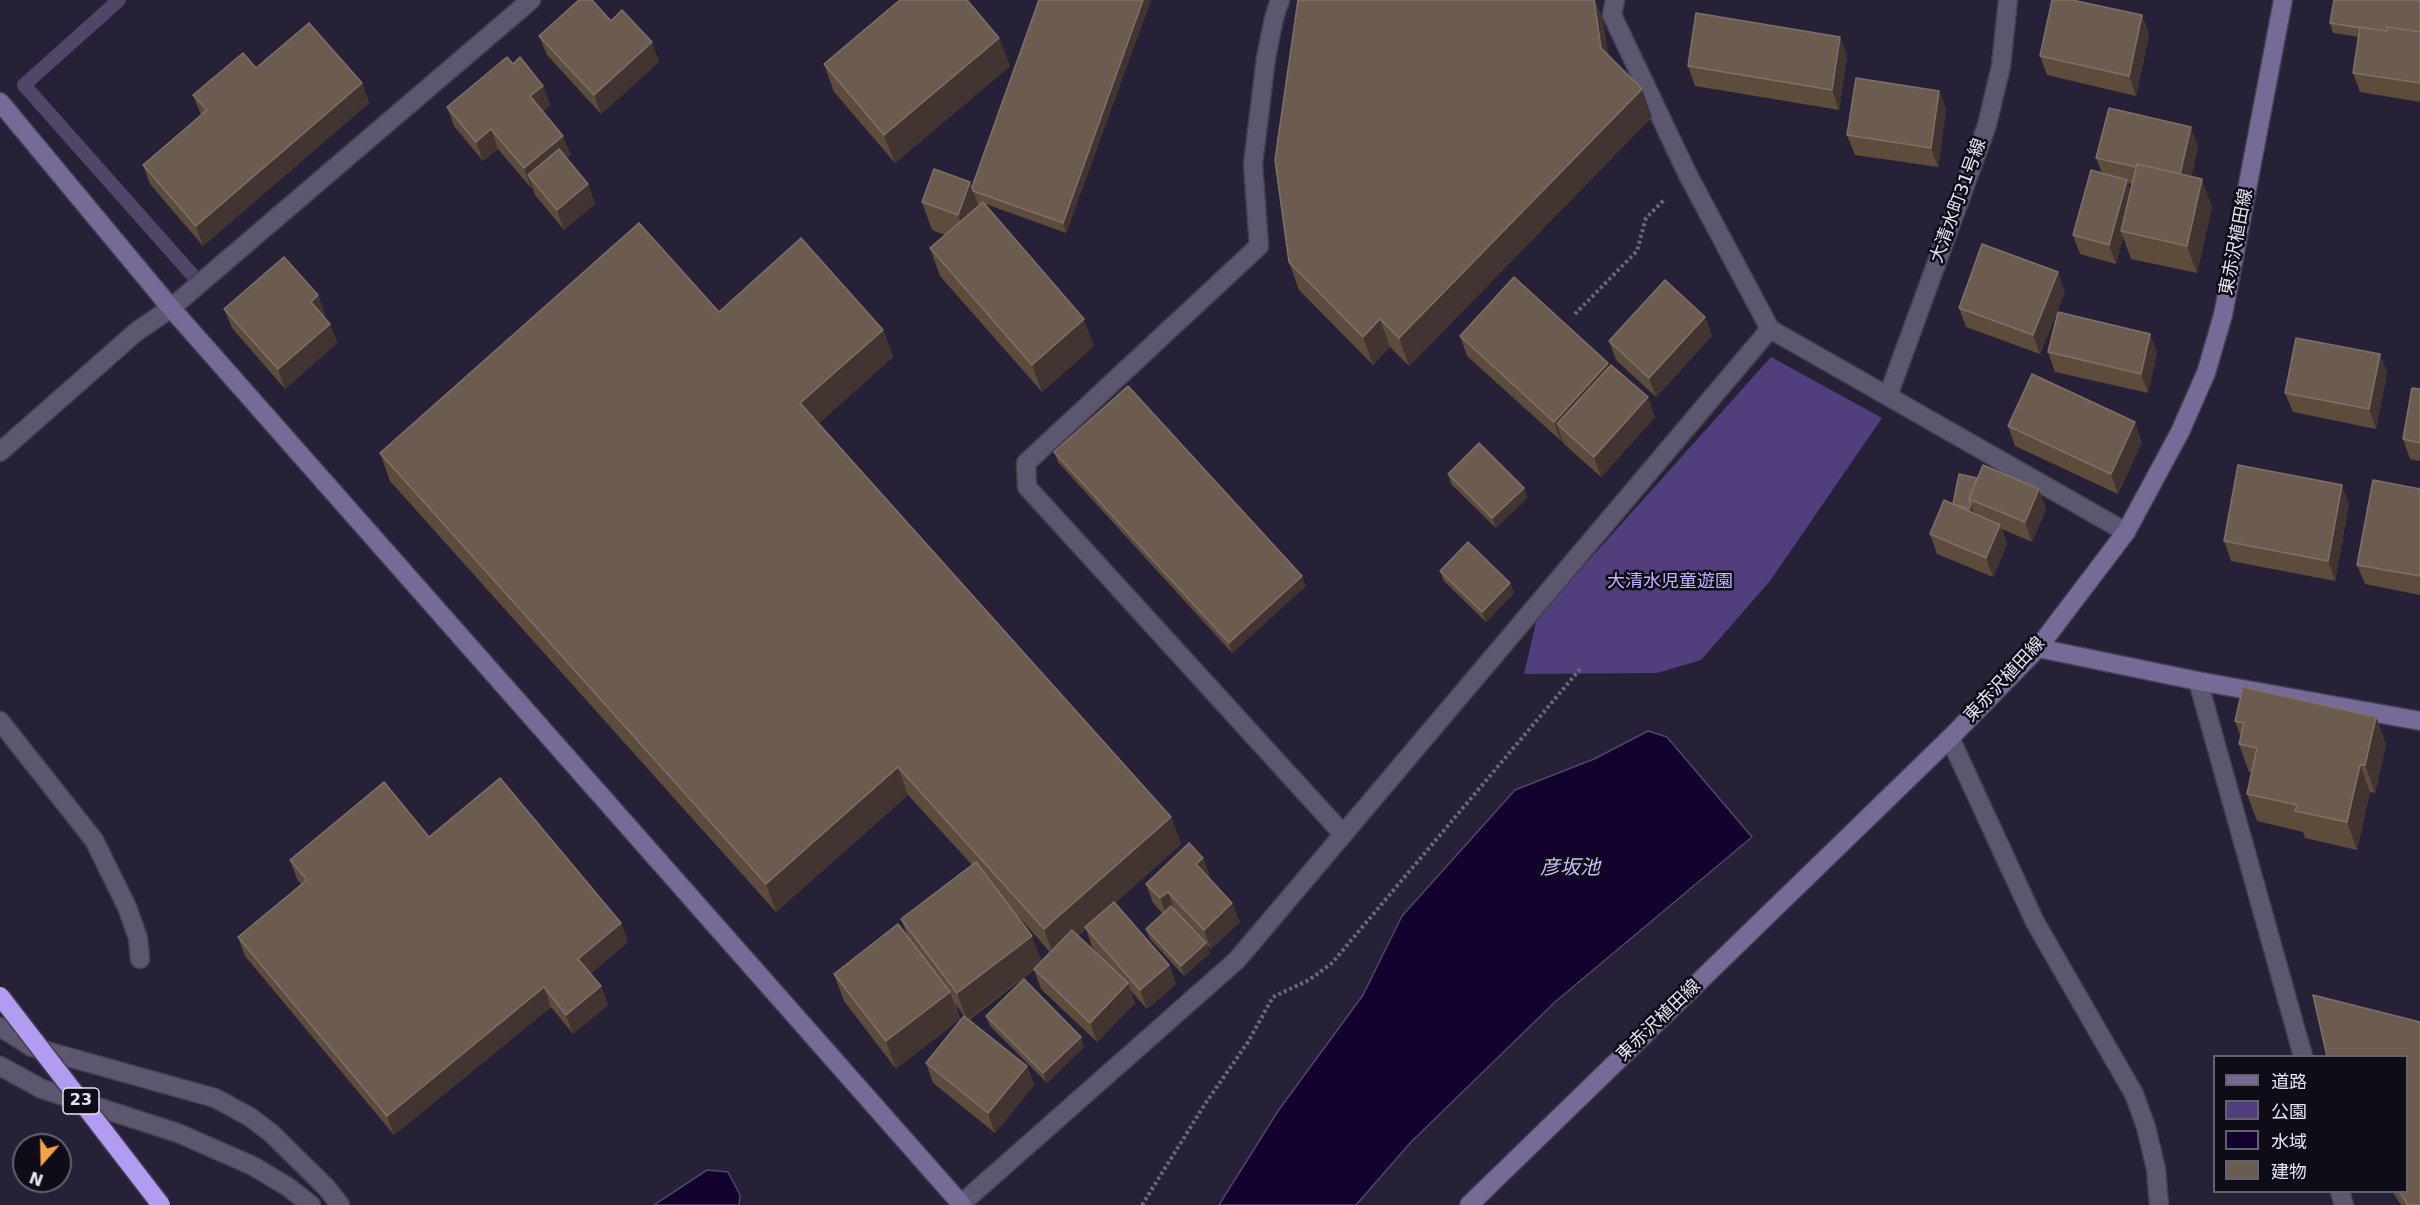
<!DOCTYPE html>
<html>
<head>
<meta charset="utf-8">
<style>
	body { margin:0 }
	#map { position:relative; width:2420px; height:1205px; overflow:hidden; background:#262136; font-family:"DejaVu Sans","Noto Sans JP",sans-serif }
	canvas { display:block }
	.legend { position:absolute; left:2213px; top:1055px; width:195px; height:138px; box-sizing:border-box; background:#0e0c16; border:2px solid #64626e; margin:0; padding:8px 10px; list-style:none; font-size:18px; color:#e6e3f2 }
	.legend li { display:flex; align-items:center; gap:12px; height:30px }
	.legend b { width:30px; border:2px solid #64626e }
	.north { position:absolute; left:12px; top:1133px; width:60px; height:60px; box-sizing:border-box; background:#0e0c16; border:2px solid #64626e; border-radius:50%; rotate:200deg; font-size:16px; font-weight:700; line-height:24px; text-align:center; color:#e6e3f2 }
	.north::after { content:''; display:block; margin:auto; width:21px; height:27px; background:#f6a247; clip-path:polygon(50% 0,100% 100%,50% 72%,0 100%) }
</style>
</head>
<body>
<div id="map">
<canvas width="2420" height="1205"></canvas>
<ul class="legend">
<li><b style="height:8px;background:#766b96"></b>道路</li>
<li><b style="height:16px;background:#503e7d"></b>公園</li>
<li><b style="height:16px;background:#12022d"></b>水域</li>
<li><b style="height:16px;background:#6c5c4f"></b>建物</li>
</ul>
<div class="north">N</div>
</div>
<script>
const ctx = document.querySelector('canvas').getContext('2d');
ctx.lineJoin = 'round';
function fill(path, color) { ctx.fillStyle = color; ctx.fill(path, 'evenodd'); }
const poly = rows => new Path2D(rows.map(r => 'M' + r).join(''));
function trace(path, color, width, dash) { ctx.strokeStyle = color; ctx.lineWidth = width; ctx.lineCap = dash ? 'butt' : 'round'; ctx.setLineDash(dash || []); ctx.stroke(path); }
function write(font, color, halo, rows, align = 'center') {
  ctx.font = font + ' "DejaVu Sans","Noto Sans JP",sans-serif'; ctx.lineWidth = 5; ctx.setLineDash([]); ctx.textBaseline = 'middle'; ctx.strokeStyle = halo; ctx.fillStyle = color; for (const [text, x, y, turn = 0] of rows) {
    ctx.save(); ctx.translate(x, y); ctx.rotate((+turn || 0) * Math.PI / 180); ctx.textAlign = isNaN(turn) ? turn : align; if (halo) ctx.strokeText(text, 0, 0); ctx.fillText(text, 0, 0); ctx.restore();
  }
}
fill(poly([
	[1771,357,1882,418,1770,581,1701,660,1657,673,1524,674,1537,618]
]), '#503e7d');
const water = poly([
	[1648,731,1667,737,1752,837,1555,1002,1411,1142,1356,1205,1219,1205,1278,1111,1363,995,1402,916,1515,790,1594,759,1648,731],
	[707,1170,728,1172,740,1195,739,1205,654,1205,707,1170]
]);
fill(water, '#12022d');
trace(water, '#524668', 1.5);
trace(poly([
	[119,0,24,85,196,279]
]), '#524668', 14);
const street = poly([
	[1280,0,1274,18,1266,58,1253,164,1259,246,1026,463,1027,487,1343,834],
	[1615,0,1612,15,1688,175,1770,329,2126,532],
	[1888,396,1987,125,2001,66,2008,0],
	[0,452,136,332,171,308,531,0],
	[2198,681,2303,1056],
	[0,721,94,840,127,907,138,938,140,959],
	[1950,738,2035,922,2134,1094,2146,1127,2156,1169,2159,1205],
	[0,1027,32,1047,215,1098,250,1117,271,1133,326,1187,340,1205],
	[0,1066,42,1089,178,1133,253,1166,288,1187,311,1205],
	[2340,1192,2344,1205],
	[961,1204,1237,960,1770,329]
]);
const secondary = poly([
	[0,102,171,308,962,1205],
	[2038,648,2198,681,2420,721],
	[1469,1205,1950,738,2038,648,2126,532,2180,432,2206,373,2223,315,2283,0]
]);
trace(street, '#433e50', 21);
trace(secondary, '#433e50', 21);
trace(poly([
	[1575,314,1637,251,1646,218,1665,199],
	[1142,1205,1205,1104,1248,1042,1273,997,1309,980,1332,963,1581,668]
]), '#6c687b', 4, [3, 3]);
trace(street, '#5c566f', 18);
trace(secondary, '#766b96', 18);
const highwayBridge = poly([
	[0,996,161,1205]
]);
trace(highwayBridge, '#433e50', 21, []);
trace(highwayBridge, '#b19cf2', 18);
fill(poly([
	[1039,0,1151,0,1066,233,983,203,1094,346,1042,392,940,276,930,248,945,235,932,230,922,202,970,182,972,187],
	[1298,0,1595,0,1603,21,1608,55,1652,117,1409,366,1390,347,1373,365,1299,290,1289,262],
	[2420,0,2420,102,2360,92,2353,73,2359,37,2333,33,2330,23],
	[2142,15,2149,35,2136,96,2047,75,2040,56],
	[611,21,659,62,601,114,547,55,539,36],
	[1840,37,1847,56,1839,110,1695,86,1688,66],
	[999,38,1010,66,895,163,834,92,824,64],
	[256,68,362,83,369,103,203,246,150,184,143,165,201,115,193,95],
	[543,86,550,105,543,111,571,155,566,158,588,184,595,204,564,230,535,195,532,186,531,188,498,149,483,161,454,126,447,107],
	[1939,91,1946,110,1938,167,1855,155,1847,135],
	[2198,147,2191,177,2212,207,2197,273,2131,259,2123,237,2116,264,2080,254,2073,235,2102,173,2096,158],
	[2128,183,2132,184,2131,191],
	[2065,292,2040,354,1966,327,1959,308],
	[318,295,325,315,323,316,330,324,337,343,285,389,232,328,224,309],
	[719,312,883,330,893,357,819,423,1171,817,1181,844,1115,903,1169,965,1176,984,1147,1009,1130,990,1135,1003,1097,1042,1041,989,1034,970,969,1020,1027,1066,1034,1085,995,1133,933,1083,926,1063,964,1016,955,1003,960,1019,896,1069,844,1001,834,974,908,937,901,919,972,865,908,795,776,912,390,481,380,453],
	[1019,917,1050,952,1042,961],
	[1086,929,1092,947,1105,962,1078,936],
	[1705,317,1712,336,1656,397,1616,360,1609,341],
	[2150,334,2157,353,2148,393,2055,372,2048,352],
	[1460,336,1609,367,1655,417,1601,477,1564,444,1562,440,1561,441,1467,356],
	[2380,354,2387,373,2376,429,2293,412,2285,393],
	[2420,389,2420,461,2410,459,2403,439],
	[2008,426,2142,442,2118,494,2015,446],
	[1054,452,1306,586,1232,653,1058,462],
	[1448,474,1524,488,1527,498,1496,528,1451,484],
	[1977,479,2039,489,2046,509,2032,542,2002,529,2007,544,1993,577,1937,554,1930,534],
	[2420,489,2420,595,2365,584,2357,565],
	[2349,504,2335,581,2231,561,2224,541],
	[1440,571,1510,583,1514,593,1486,622,1444,581],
	[2376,717,2386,745,2375,793,2370,792,2357,850,2305,838,2303,832,2257,821,2247,794,2252,772,2249,772,2239,744,2241,737,2235,721],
	[429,837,621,923,628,942,590,974,601,986,608,1005,573,1034,551,1007,394,1135,245,956,238,937,301,884,297,879,290,860],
	[1203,858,1210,877,1209,878,1240,922,1211,949,1207,945,1210,953,1184,976,1150,939,1146,929,1163,914,1153,903,1146,884],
	[986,1016,1084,1047,1047,1083,990,1026],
	[2392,1191,2406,1191,2420,1205,2401,1205]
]), '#5d4b3c');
fill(poly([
	[1143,0,1151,0,1066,233,1063,223],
	[1594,0,1595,0,1603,21,1611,76,1601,48],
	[2142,15,2149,35,2136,96,2129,76],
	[1840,37,1847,56,1839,110,1832,90],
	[999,38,1010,66,895,163,884,135],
	[652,42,659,62,601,114,594,95],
	[362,83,369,103,203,246,196,226],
	[543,86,550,105,537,115,530,96],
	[1642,89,1652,117,1409,366,1399,338],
	[1939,91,1946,110,1938,167,1931,148],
	[2191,127,2198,147,2187,197,2180,177],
	[491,129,498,149,483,161,476,142],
	[563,136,571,155,535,184,528,175,532,186,531,188,524,168],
	[2202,179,2212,207,2197,273,2187,246],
	[2127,180,2134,199,2121,231,2123,237,2116,264,2109,245],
	[970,182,980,210,968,243,958,215],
	[588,184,595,204,564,230,557,210],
	[2058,272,2065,292,2040,354,2033,335],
	[318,295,325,315,318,321,311,302],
	[1705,317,1712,336,1656,397,1649,378],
	[1084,319,1094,346,1042,392,1032,365],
	[1380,319,1390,347,1373,365,1363,337],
	[330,324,337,343,285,389,278,369],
	[883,330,893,357,810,431,800,403],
	[2150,334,2157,353,2148,393,2141,374],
	[2380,354,2387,373,2376,429,2369,409],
	[1608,363,1615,382,1557,424,1562,440,1561,441,1554,422],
	[1648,397,1655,417,1601,477,1594,457],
	[2135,422,2142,442,2118,494,2111,474],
	[2342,485,2349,504,2335,581,2328,561],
	[1524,488,1527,498,1496,528,1492,518],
	[2039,489,2046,509,2032,542,2025,522],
	[1971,504,1974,514,1973,519,1969,509],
	[2000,525,2007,544,1993,577,1986,558],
	[1302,576,1306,586,1232,653,1229,643],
	[1510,583,1514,593,1486,622,1482,612],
	[2376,717,2386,745,2375,793,2365,765],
	[2360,765,2370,792,2357,850,2347,822],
	[898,767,908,795,776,912,766,884],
	[1171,817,1181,844,1054,957,1044,929],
	[1203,858,1210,877,1203,884,1196,864],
	[1168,892,1175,911,1167,918,1160,898],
	[1232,903,1240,922,1211,949,1204,930],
	[621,923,628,942,585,978,578,959],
	[1032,936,1042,963,967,1020,957,993],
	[1206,943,1210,953,1184,976,1181,966],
	[1169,965,1176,984,1147,1009,1140,990],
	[1128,983,1135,1003,1097,1042,1090,1023],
	[601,986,608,1005,573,1034,566,1015],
	[544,987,551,1007,394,1135,387,1116],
	[950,992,960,1019,896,1069,886,1041],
	[1081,1037,1084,1047,1047,1083,1043,1073],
	[1027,1066,1034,1085,995,1133,988,1113]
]), '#413431');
const building = poly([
	[579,0,592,0,611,21,622,10,652,42,594,95,539,36,579,0],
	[900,0,967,0,999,38,884,135,824,64,900,0],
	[1039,0,1143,0,1063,223,973,191,972,187,1039,0],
	[1298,0,1594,0,1601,48,1642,89,1399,338,1380,319,1363,337,1289,262,1275,160,1298,0],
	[2052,0,2072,0,2142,15,2129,76,2040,56,2052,0],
	[2334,0,2420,0,2420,32,2387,27,2387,31,2360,27,2360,28,2330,23,2334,0],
	[1696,13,1840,37,1832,90,1688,66,1696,13],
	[309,23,362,83,196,226,143,165,207,110,193,95,243,53,256,68,309,23],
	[2360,27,2387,31,2387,27,2420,32,2420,83,2353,73,2360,27],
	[507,57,513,64,520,57,543,86,530,96,563,136,524,168,491,129,476,142,447,107,507,57],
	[1856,78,1939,91,1931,148,1847,135,1856,78],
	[2109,108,2191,127,2180,174,2137,164,2136,167,2096,158,2109,108],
	[559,149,588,184,557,210,528,175,559,149],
	[2137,164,2202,179,2187,246,2121,231,2137,164],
	[934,169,970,182,958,215,922,202,934,169],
	[2091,170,2127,180,2109,245,2073,235,2091,170],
	[983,202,1084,319,1032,365,930,248,983,202],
	[639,223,719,312,801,238,883,330,800,403,1171,817,1044,929,898,767,766,884,380,453,639,223],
	[1982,244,2058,272,2033,335,1959,308,1982,244],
	[284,257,318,295,311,302,330,324,278,369,224,309,284,257],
	[1514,277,1608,363,1554,422,1460,336,1514,277],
	[1665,280,1705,317,1649,378,1609,341,1665,280],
	[2058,312,2150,334,2141,374,2048,352,2058,312],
	[2296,338,2380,354,2369,409,2285,393,2296,338],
	[1611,365,1648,397,1594,457,1557,424,1611,365],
	[2032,374,2135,422,2111,474,2008,426,2032,374],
	[1128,386,1302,576,1229,643,1054,452,1128,386],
	[2412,388,2420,389,2420,443,2403,439,2412,388],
	[1479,443,1524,488,1492,518,1448,474,1479,443],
	[1983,465,2039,489,2025,522,1969,499,1983,465],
	[2238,465,2342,485,2328,561,2224,541,2238,465],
	[1959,474,1977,478,1969,499,1971,504,1969,509,1953,504,1959,474],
	[2373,480,2420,489,2420,576,2357,565,2373,480],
	[1944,500,2000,525,1986,558,1930,534,1944,500],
	[1468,542,1510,583,1482,612,1440,571,1468,542],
	[2243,687,2376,717,2365,765,2360,765,2347,822,2295,811,2297,805,2247,794,2257,748,2239,744,2244,723,2235,721,2243,687],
	[500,778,621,923,578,959,601,986,566,1015,544,987,387,1116,238,937,307,880,290,860,384,782,429,837,500,778],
	[1189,843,1203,858,1196,864,1232,903,1204,930,1168,892,1160,898,1146,884,1189,843],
	[976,862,1032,936,957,993,901,919,976,862],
	[1114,902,1169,965,1140,990,1085,927,1114,902],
	[1171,906,1206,943,1181,966,1146,929,1171,906],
	[898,924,950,992,886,1041,834,974,898,924],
	[1072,930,1128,983,1090,1023,1034,969,1072,930],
	[1024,979,1081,1037,1043,1073,986,1016,1024,979],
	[2313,995,2420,1022,2420,1205,2408,1205,2399,1191,2406,1191,2406,1056,2327,1056,2313,995],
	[964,1016,1027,1066,988,1113,926,1063,964,1016]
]);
fill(building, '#6c5c4f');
trace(building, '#7f7169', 1.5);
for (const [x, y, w] of [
	[81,1101,36]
]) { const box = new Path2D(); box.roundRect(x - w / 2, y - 13, w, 26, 4.5); ctx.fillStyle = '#0e0c16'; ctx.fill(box); trace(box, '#e6e3f2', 1.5); }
write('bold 16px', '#e6e3f2', null, [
	["23",81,1101]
]);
write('18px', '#e6e3f2', '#0e0c16', [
	["大清水町31号線",1959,201,-70],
	["東赤沢植田線",2237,242,-79],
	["東赤沢植田線",2005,680,-47],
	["東赤沢植田線",1659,1021,-44]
]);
write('18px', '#c2b1fc', '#0e0c16', [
	["大清水児童遊園",1670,582]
]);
write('italic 20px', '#cbbef7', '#0e0c16', [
	["彦坂池",1570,869]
]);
</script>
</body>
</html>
